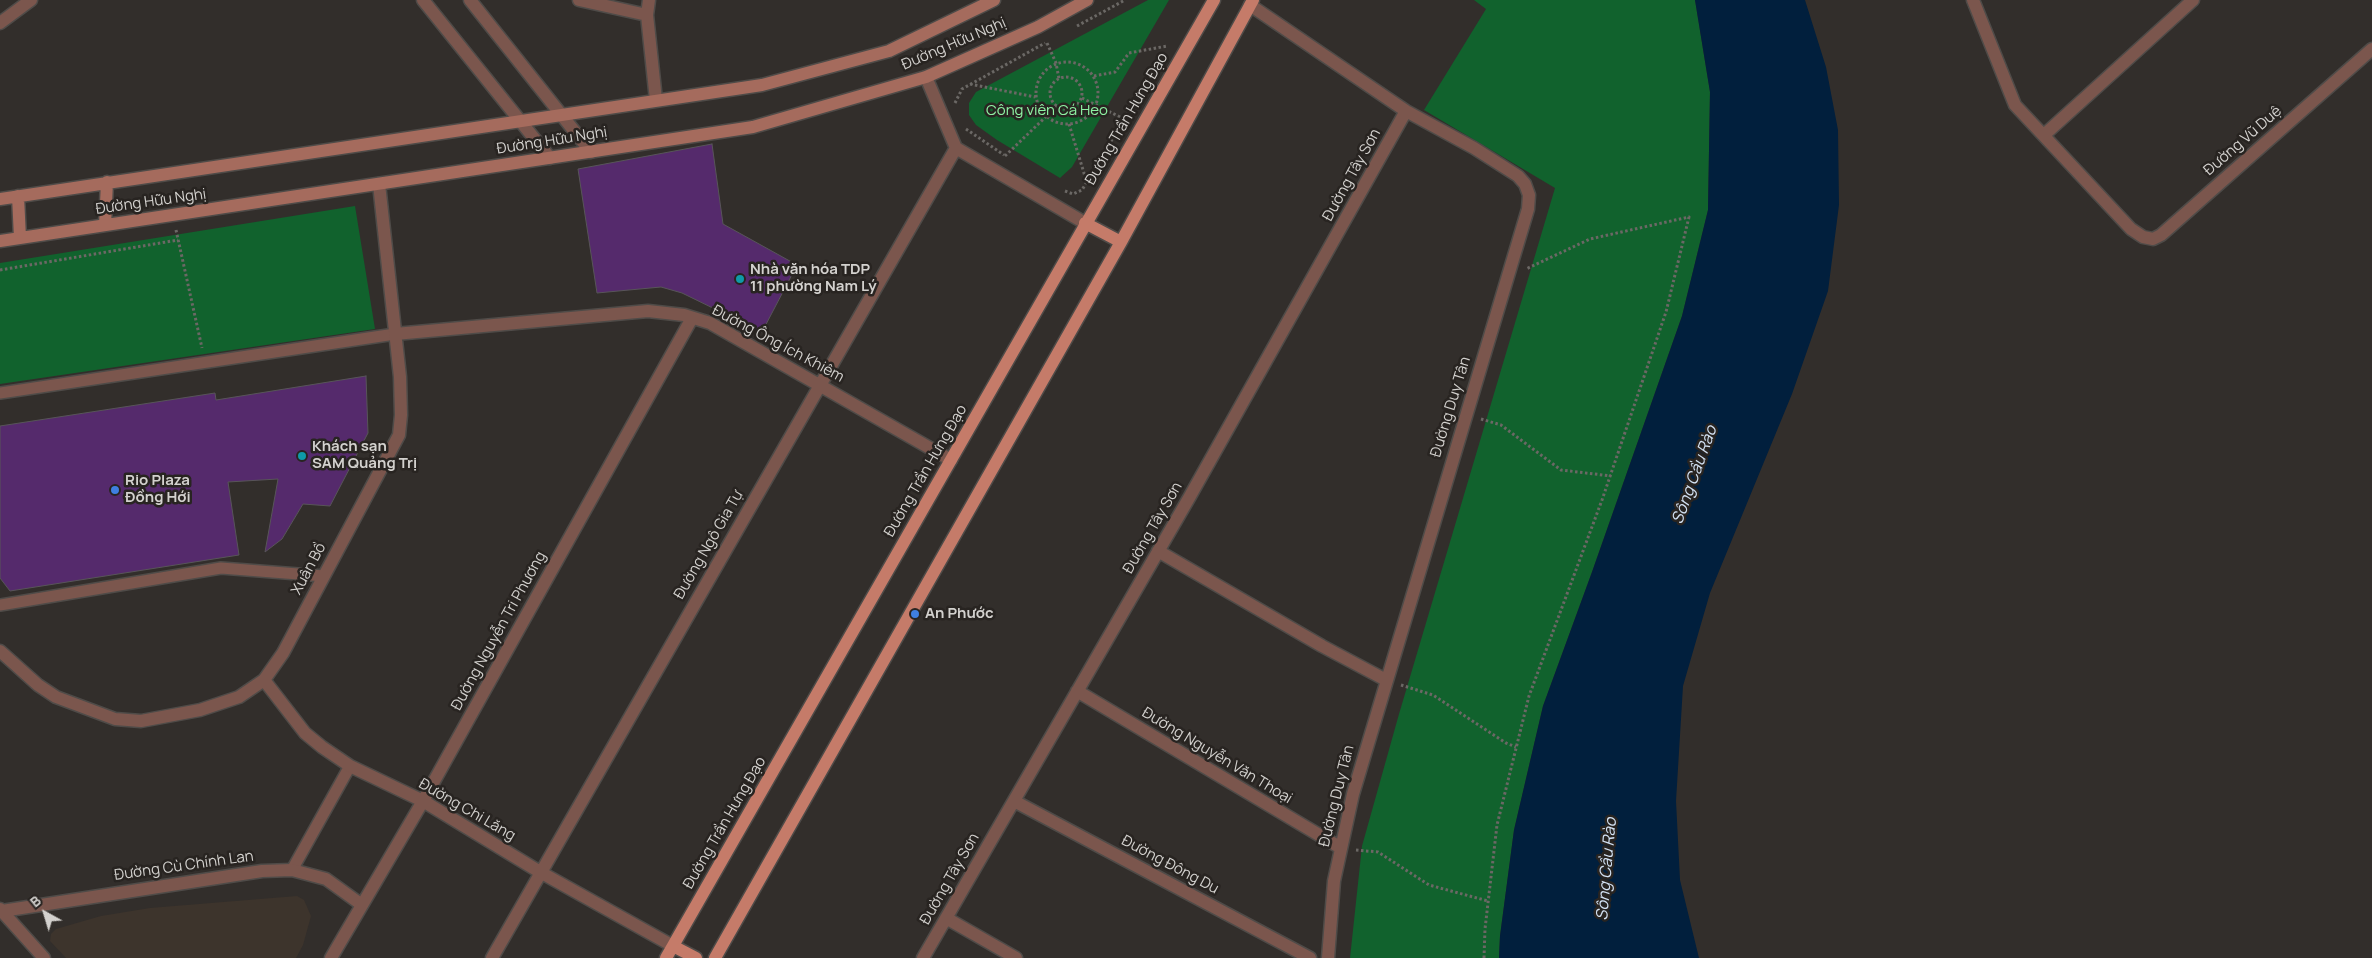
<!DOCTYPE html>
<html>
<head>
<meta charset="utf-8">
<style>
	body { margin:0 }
	#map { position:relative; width:2372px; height:958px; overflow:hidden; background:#322e2b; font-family:Manrope,sans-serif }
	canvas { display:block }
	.north { position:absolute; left:20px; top:888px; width:50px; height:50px; -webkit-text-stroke:4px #282421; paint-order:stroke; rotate:321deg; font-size:14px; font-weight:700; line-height:20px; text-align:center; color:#d3d1ce }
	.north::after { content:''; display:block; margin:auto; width:18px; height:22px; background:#d3d1ce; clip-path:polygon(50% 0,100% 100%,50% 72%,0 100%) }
</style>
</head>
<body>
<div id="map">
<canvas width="2372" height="958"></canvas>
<div class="north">B</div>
</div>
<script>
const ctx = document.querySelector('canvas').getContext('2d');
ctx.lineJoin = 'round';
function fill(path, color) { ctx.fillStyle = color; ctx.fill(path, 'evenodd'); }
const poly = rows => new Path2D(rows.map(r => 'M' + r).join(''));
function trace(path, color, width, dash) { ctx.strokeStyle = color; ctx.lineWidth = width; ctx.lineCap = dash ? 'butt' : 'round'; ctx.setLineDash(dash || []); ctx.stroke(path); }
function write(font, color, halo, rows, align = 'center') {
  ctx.font = font + ' Manrope,sans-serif'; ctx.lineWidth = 5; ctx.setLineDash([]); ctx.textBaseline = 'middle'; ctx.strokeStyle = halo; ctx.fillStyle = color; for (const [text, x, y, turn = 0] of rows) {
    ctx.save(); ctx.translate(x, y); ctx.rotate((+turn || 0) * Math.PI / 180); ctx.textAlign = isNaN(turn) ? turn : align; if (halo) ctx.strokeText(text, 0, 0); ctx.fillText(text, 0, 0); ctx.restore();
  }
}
fill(poly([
	[297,896,304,900,311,916,303,945,296,958,66,958,50,941,51,934,56,929,101,916,150,908]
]), '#3d342c');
fill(poly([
	[1148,0,1169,0,1072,167,1060,178,997,140,976,125,969,115,969,103,976,92],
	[1474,0,1695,0,1710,92,1708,210,1682,316,1592,572,1543,706,1514,830,1500,936,1499,958,1350,958,1362,846,1399,714,1555,188,1424,110,1486,9],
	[355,206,375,329,0,384,0,263]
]), '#11622d');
fill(poly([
	[1695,0,1805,0,1826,67,1838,130,1839,205,1828,291,1792,394,1710,593,1683,686,1676,801,1680,880,1699,958,1499,958,1500,936,1514,830,1543,706,1592,572,1682,316,1708,210,1710,92]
]), '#011f3d');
const building = poly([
	[712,144,723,224,797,265,762,332,682,293,661,287,597,293,578,169,712,144],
	[366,376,368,433,330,506,303,504,282,539,265,552,278,479,228,482,239,555,10,591,0,578,0,426,215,393,216,400,366,376]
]);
fill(building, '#552a6c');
trace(building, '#585559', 1);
const service = poly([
	[0,393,395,334],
	[0,605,221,568,324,576],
	[292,870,350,766]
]);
const minor = poly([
	[579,0,647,15],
	[649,0,647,15,656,100],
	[1973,0,2015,105,2131,229,2143,237,2153,239,2161,235,2372,49],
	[1250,5,1406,111,1474,148,1518,176,1525,184,1529,195,1528,209,1353,794,1334,881,1328,958],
	[0,23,31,0],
	[926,77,956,148,1085,223],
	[2044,135,2193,0],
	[395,334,648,311,684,315,710,323,951,460],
	[1158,551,1322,646,1386,680],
	[0,651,38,685,56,697,115,719,141,721,200,710,239,697,264,680,283,653,399,435,401,415,400,377,379,184],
	[264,680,305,733,322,747,350,766,423,801,540,872,673,946],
	[1077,691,1341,848],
	[1014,801,1310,958],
	[0,909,44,958],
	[2,911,262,871,292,870,326,879,362,905],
	[946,918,1016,958],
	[331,958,423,801,692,318],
	[492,958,956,148],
	[923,958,1189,498,1406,111]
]);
const tertiary = poly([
	[423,0,550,158],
	[470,0,591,152]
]);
const secondary = poly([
	[18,196,20,238],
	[0,199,762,85,889,51,994,0],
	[105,225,107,182],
	[0,241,753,127,926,77,1038,27,1087,0]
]);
const primary = poly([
	[1085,223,1121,242],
	[673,946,696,958],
	[666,958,1214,0],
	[715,958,1121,242,1253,0]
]);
trace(service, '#4f4b48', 14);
trace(minor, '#4f4b48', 15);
trace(tertiary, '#4f4b48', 15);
trace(secondary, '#4f4b48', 15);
trace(primary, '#4f4b48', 15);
trace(poly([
	[1077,26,1125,0],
	[1047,43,1056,63,1059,79],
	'1036 93a31 31 0 1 1 62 0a31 31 0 1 1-62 0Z',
	[1094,76,1115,72,1129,53,1167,46],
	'1050 93a16 16 0 1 1 32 0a16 16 0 1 1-32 0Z',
	[970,84,1035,97],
	[1082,98,1124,119],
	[955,103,962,89,1045,43],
	[1069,124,1087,183],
	[966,129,1004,155],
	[1005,156,1057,106],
	[1065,191,1073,194,1082,190,1152,72],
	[176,230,202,348],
	[0,270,178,240],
	[1481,419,1501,425,1561,470,1611,476],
	[1401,685,1433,695,1506,743,1516,747],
	[1356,850,1378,852,1429,885,1488,901],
	[1484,958,1485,929,1497,825,1529,696,1602,500,1666,312,1689,217,1590,239,1526,269]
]), '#6b6865', 3, [2.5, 2.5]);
trace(service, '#7b564d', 11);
trace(minor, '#7b564d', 12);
trace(tertiary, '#7b564d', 12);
trace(secondary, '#a56b5d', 12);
trace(primary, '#c57b69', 12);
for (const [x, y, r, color] of [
	[740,279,5,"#0f9aa8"],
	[302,456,5,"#0f9aa8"],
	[115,490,5,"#3f7fe0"],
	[915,614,5,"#3f7fe0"]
]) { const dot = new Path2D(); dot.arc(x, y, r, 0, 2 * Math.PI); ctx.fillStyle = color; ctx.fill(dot); trace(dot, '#282421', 2); }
write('15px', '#d3d1ce', '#282421', [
	["Đường Hữu Nghị",954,44,-23],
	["Đường Trần Hưng Đạo",1127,119,-60],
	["Đường Hữu Nghị",552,141,-9],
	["Đường Vũ Duệ",2243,141,-41],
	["Đường Tây Sơn",1352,175,-61],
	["Đường Hữu Nghị",151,202,-8],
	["Đường Ông Ích Khiêm",778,344,28],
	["Đường Duy Tân",1451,407,-73],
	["Đường Trần Hưng Đạo",926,471,-60],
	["Đường Tây Sơn",1153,528,-60],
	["Đường Ngô Gia Tự",709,545,-60],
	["Xuân Bồ",309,569,-62],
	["Đường Nguyễn Tri Phương",499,631,-61],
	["Đường Nguyễn Văn Thoại",1217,756,31],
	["Đường Duy Tân",1337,796,-76],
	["Đường Chi Lăng",467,810,30],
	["Đường Trần Hưng Đạo",725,823,-60],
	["Đường Đông Du",1170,865,28],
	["Đường Cù Chính Lan",184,866,-8],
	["Đường Tây Sơn",950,879,-60]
]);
write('15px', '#8ef2a3', '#282421', [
	["Công viên Cá Heo",1047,111]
]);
write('bold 15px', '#d3d1ce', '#282421', [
	["Nhà văn hóa TDP",750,270],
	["11 phường Nam Lý",750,287],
	["Khách sạn",312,447],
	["SAM Quảng Trị",312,464],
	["Rio Plaza",125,481],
	["Đồng Hới",125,498],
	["An Phước",925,614]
], 'left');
write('italic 16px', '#d3e2f4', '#282421', [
	["Sông Cầu Rào",1695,475,-70],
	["Sông Cầu Rào",1607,869,-85]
]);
</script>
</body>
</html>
